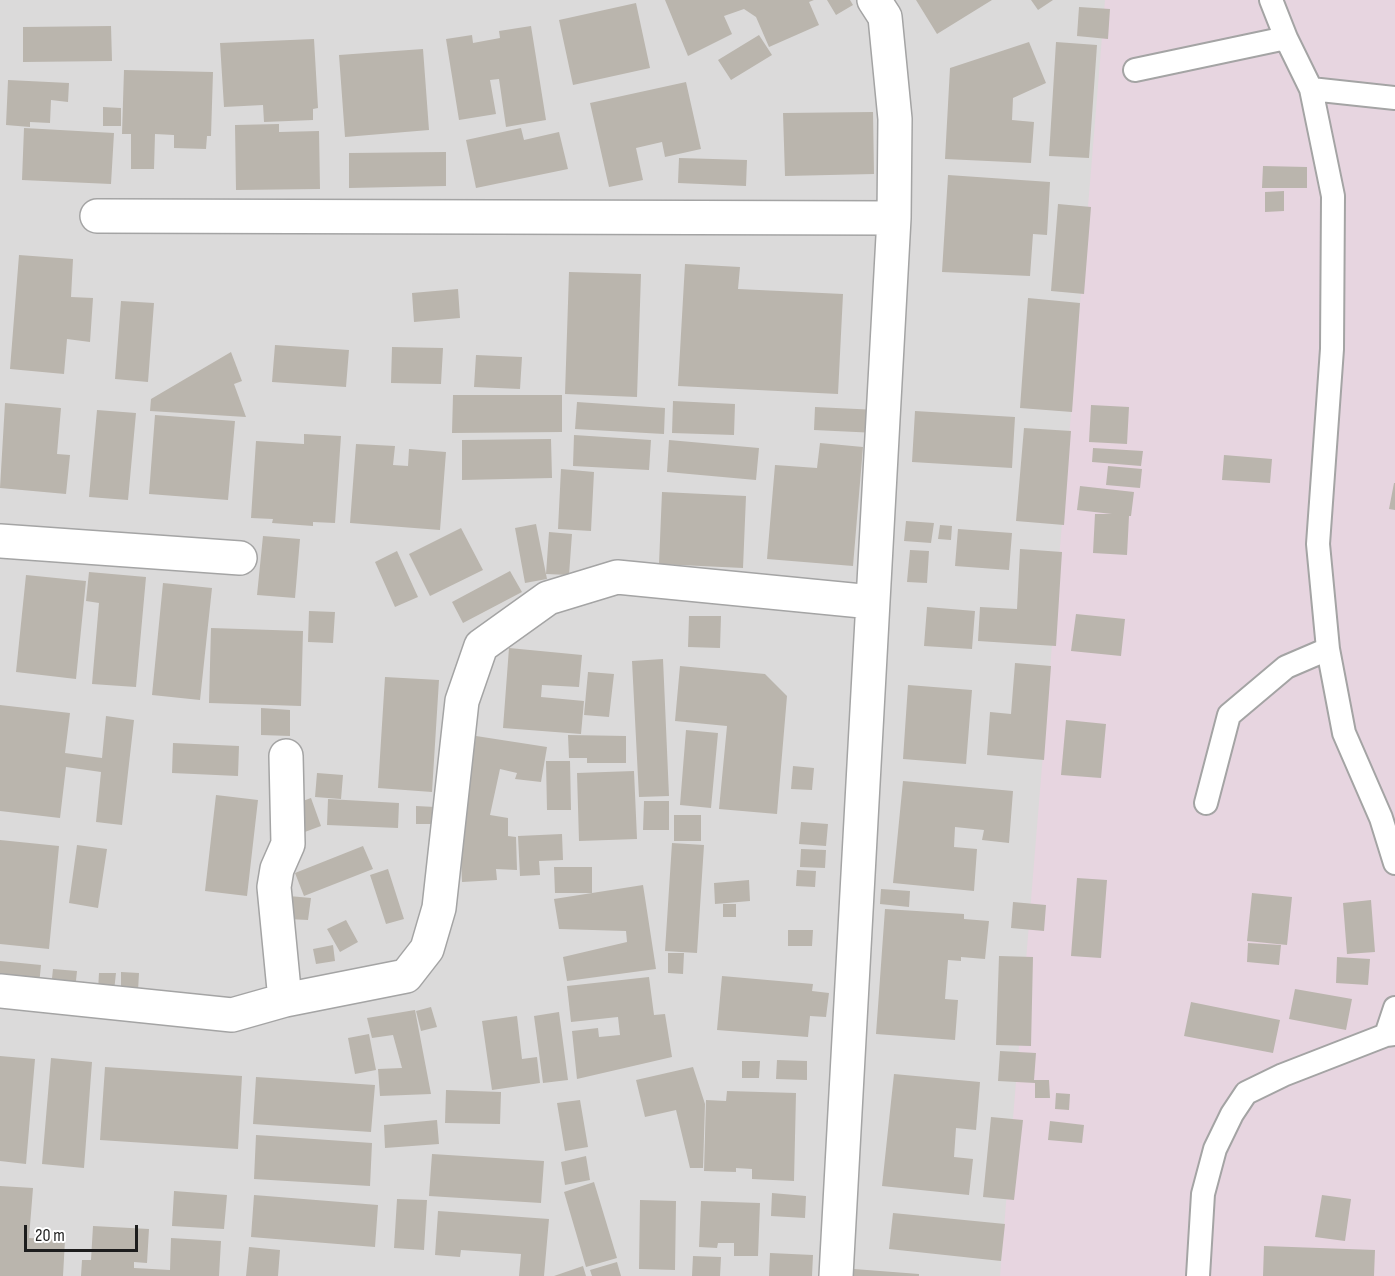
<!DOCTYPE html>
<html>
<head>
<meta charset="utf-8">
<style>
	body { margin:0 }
	#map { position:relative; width:1395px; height:1276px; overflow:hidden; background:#eeece3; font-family:"Sofia Sans Condensed",sans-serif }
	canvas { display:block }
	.scale { position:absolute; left:24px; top:1225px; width:114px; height:27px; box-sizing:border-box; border:3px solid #1d1d1d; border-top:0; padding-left:8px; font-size:18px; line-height:21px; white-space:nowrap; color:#1d1d1d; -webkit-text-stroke:4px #fff; paint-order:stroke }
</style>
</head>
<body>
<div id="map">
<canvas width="1395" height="1276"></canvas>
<div class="scale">20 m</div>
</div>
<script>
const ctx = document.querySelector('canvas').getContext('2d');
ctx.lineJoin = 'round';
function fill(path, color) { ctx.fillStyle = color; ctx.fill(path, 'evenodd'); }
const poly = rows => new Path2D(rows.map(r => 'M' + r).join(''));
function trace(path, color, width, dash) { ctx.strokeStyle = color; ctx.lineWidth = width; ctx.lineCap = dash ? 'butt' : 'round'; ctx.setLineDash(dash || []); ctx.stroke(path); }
fill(poly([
	[0,0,1395,0,1395,1276,0,1276]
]), '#dbdada');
fill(poly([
	[1105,0,1395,0,1395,1276,1000,1276]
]), '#e7d5e0');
fill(poly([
	[665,0,814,0,809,2,819,25,769,47,756,17,744,9,724,16,732,34,688,56],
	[827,0,850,0,853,5,836,15],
	[916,0,992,0,937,34],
	[1031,0,1053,0,1038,10],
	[636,3,650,68,573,85,559,20],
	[1079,7,1110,9,1108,39,1077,36],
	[111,26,112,61,23,62,23,27],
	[531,26,546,120,506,127,499,79,490,80,496,114,459,120,446,39,472,35,473,43,500,38,499,31],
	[759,35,772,55,731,80,718,60],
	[314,39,318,108,313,109,313,120,264,122,263,105,224,107,220,43],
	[1029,42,1046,83,1013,98,1012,120,1034,122,1031,163,945,159,950,68],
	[1056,42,1097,45,1089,158,1049,156],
	[423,49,429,130,345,137,339,55],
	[124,70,213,72,211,136,207,136,206,149,174,148,174,135,155,134,154,169,131,169,131,134,122,134],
	[8,80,69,83,68,102,51,100,50,123,30,122,30,127,6,125],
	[686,82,701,149,665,157,662,142,636,148,643,180,609,187,590,103],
	[103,107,121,108,121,126,103,126],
	[873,112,874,174,785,176,783,113],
	[279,124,279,132,319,131,320,189,236,190,235,125],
	[24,128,114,133,111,184,22,180],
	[521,128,524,140,559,132,568,169,476,188,466,140],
	[446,152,446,186,349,188,349,153],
	[679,158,747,160,746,186,678,183],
	[1263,166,1307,167,1307,188,1262,188],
	[948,175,1050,182,1047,235,1033,234,1030,276,942,272],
	[1284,191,1284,211,1265,212,1265,192],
	[1058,204,1091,207,1084,294,1051,291],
	[19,255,73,259,71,297,93,298,90,342,67,339,64,374,10,369],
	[685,264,740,267,738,289,843,294,838,394,678,386],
	[569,272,641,274,637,397,565,394],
	[458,289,460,318,414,322,412,293],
	[1028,298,1080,303,1072,412,1020,408],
	[121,301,154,303,148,382,115,379],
	[275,345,349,350,346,387,272,382],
	[392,347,443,348,441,384,391,383],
	[231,352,242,381,234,384,246,417,150,411,151,399],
	[476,355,522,357,520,389,474,387],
	[453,395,562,395,562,432,452,433],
	[673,401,735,404,734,435,672,433],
	[577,402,665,408,664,434,575,429],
	[5,403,61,408,57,454,70,455,66,494,0,488],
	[1091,405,1129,407,1127,444,1089,442],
	[815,407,878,410,877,433,814,430],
	[97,410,136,413,128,500,89,497],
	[915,411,1015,417,1012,468,912,462],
	[155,415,235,421,228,500,149,494],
	[1024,428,1071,431,1064,525,1016,521],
	[304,434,341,436,335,523,313,522,313,526,272,523,273,519,251,518,256,441,304,444],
	[574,435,651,440,649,470,573,466],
	[551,439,552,478,462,480,462,440],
	[669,440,759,448,756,480,667,472],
	[820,443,863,447,853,566,767,559,775,465,817,468],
	[356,444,395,446,393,465,408,466,409,449,446,452,440,530,350,523],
	[1093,448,1143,451,1141,466,1092,462],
	[1224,455,1272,459,1270,483,1222,480],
	[1108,466,1142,469,1140,488,1106,485],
	[561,469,594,472,591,531,558,529],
	[1394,483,1395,483,1395,510,1389,509],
	[1080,486,1134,492,1131,516,1129,516,1127,555,1093,553,1095,514,1112,514,1077,510],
	[662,492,746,496,743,568,659,564],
	[906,521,934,523,931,543,904,541],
	[536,524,547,579,525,583,515,528],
	[940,525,952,526,951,540,938,539],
	[461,528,483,570,430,596,409,554],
	[958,529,1012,533,1009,570,955,566],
	[549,532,572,534,569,575,546,574],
	[263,536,300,539,295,598,257,595],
	[1020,549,1062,552,1056,646,978,641,980,607,1017,609],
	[910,550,929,551,927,583,907,582],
	[397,551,418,597,395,607,375,562],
	[510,571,522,592,463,623,452,602],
	[89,572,146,577,136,687,92,684,99,603,86,601],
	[26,575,86,581,76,679,16,672],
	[163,583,212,588,200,700,152,695],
	[927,607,975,611,972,649,924,646],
	[309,611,335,612,333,643,308,642],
	[1076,614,1125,619,1121,656,1071,651],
	[689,616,721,616,720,648,688,647],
	[211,628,303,631,301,706,209,703],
	[509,648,582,655,579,687,542,685,541,697,584,701,581,734,503,728],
	[663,659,669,796,639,797,632,661],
	[1015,663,1051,666,1044,760,987,755,990,712,1011,714],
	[680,666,765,674,787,696,777,814,719,809,727,726,675,721],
	[588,672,614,674,609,717,584,715],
	[385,677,439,680,432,792,378,788],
	[908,685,972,690,966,764,903,759],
	[0,705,70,713,65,753,102,758,106,716,134,720,122,825,96,822,101,772,66,767,60,818,0,811],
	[261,708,290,710,290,736,261,735],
	[1066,720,1106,724,1101,778,1061,775],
	[686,730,718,733,711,808,680,805],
	[568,735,626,736,626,763,587,763,587,758,569,758],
	[476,736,547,747,541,782,515,779,517,773,500,769,490,815,508,818,508,836,516,837,517,870,496,869,497,880,462,882,460,837],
	[173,743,239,746,238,776,172,773],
	[546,761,570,761,571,810,547,810],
	[793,766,814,768,812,790,791,789],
	[634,771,637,839,579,841,577,773],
	[317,773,343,775,341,799,315,797],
	[903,781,1013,791,1009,843,982,840,984,830,955,827,954,847,977,849,974,891,893,883],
	[216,795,258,800,247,896,205,891],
	[311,798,321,826,302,833,292,805],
	[328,799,399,803,398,828,327,825],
	[644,801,669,801,669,830,643,830],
	[416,806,435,807,435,824,416,824],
	[674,815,701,815,701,841,674,841],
	[801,822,828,824,826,846,799,844],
	[562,834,563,860,539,861,540,875,520,876,518,836],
	[0,840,59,846,49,949,0,944],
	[672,843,704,845,697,953,665,951],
	[77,845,107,849,98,908,69,903],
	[363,846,373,869,304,896,295,873],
	[801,849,826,850,825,868,800,867],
	[554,867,592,867,592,893,555,893],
	[388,869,404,919,386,924,370,875],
	[797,870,816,871,815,887,796,886],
	[1077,878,1107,880,1101,958,1071,956],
	[749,880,750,901,715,904,714,883],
	[643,885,656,969,567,981,563,957,627,942,626,931,559,929,554,899],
	[881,889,910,891,909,907,880,904],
	[1252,893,1292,897,1287,945,1247,941],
	[289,896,311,898,308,920,288,919],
	[1371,900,1375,952,1347,954,1343,903],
	[1013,902,1046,905,1044,931,1011,928],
	[723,904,736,904,736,917,723,917],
	[885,909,964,914,964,919,989,921,985,959,961,957,961,961,948,960,945,999,958,1000,955,1040,876,1034],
	[346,920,358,942,340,952,327,929],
	[788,930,813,930,812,946,788,946],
	[1248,943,1281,945,1279,965,1247,962],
	[333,945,335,961,316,964,313,949],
	[668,953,684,953,683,974,668,973],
	[999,956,1033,957,1031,1046,996,1045],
	[1337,957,1370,959,1368,985,1336,983],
	[0,961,41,965,39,985,0,982],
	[53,969,77,971,75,990,51,988],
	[121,972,139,973,138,991,121,990],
	[99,973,116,973,114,991,98,990],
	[722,976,813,984,812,991,829,993,826,1017,810,1016,808,1037,717,1030],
	[649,977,654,1015,665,1014,672,1057,577,1079,572,1031,598,1028,599,1037,620,1035,618,1017,571,1022,567,986],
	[1295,989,1352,999,1346,1030,1289,1019],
	[1191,1002,1280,1020,1273,1053,1184,1036],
	[431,1007,437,1027,421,1031,416,1011],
	[415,1010,431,1094,380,1096,378,1069,402,1068,393,1035,372,1038,367,1018],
	[559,1012,568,1080,543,1083,534,1016],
	[517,1016,522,1059,537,1057,540,1083,492,1090,482,1021],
	[369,1034,376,1070,355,1074,348,1038],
	[1000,1051,1036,1053,1034,1080,1049,1080,1050,1098,1035,1098,1035,1083,998,1081],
	[0,1056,35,1059,26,1164,0,1161],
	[51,1058,92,1062,84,1168,42,1164],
	[777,1060,807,1061,807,1080,776,1079],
	[742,1061,760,1061,759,1078,742,1078],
	[105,1067,242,1076,238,1149,100,1140],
	[693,1067,705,1104,703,1168,690,1168,676,1110,645,1117,636,1080],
	[894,1074,980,1082,976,1130,956,1128,954,1157,973,1159,969,1195,882,1186],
	[256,1077,375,1085,371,1132,253,1124],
	[446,1090,501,1092,500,1124,445,1123],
	[727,1091,796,1093,794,1181,752,1179,752,1169,736,1168,736,1172,704,1171,706,1100,726,1101],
	[1056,1093,1070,1094,1069,1110,1055,1109],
	[580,1100,588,1147,565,1151,557,1103],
	[991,1117,1023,1120,1014,1200,983,1197],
	[437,1120,439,1144,385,1148,384,1125],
	[1050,1121,1084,1125,1082,1143,1048,1140],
	[256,1135,372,1143,370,1186,254,1179],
	[432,1154,544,1161,541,1203,429,1196],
	[586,1156,590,1180,565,1185,561,1162],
	[594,1182,617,1258,586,1267,564,1192],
	[0,1186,33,1188,29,1238,65,1240,63,1276,0,1276],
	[174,1191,227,1195,224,1229,172,1226],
	[772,1193,806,1196,805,1218,771,1216],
	[254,1195,378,1205,375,1247,251,1237],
	[1322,1195,1351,1199,1345,1241,1315,1237],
	[397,1199,427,1200,424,1250,394,1248],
	[640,1200,676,1201,675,1270,639,1269],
	[701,1201,760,1203,758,1256,734,1256,734,1243,718,1243,717,1248,699,1247],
	[438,1211,549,1219,544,1276,519,1276,521,1254,461,1250,460,1257,435,1255],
	[893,1213,1005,1224,1001,1261,889,1249],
	[93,1226,149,1229,147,1263,134,1262,134,1268,170,1270,171,1238,221,1241,219,1276,81,1276,82,1260,91,1260],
	[1264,1246,1375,1250,1374,1276,1263,1276],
	[249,1247,280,1250,278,1276,246,1276],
	[770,1253,813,1255,812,1276,769,1276],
	[693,1256,721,1257,720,1276,692,1276],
	[617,1262,621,1276,592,1276,590,1270],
	[583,1266,586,1276,554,1276],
	[854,1269,919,1274,919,1276,853,1276]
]), '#bab5ad');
const service = poly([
	[1271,0,1286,38,1311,89,1333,196,1332,349,1318,544,1328,649,1344,733,1381,818,1395,863],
	[1135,70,1286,38],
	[1311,89,1395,98],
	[1206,803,1229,715,1286,667,1328,649],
	[1386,1035,1395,1008],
	[1198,1276,1203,1194,1215,1149,1232,1114,1246,1093,1283,1075,1386,1035,1395,1034]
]);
const minor = poly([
	[97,216,894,218],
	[0,541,240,558],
	[0,991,232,1015,285,1000,406,976,427,949,439,908,462,701,481,646,548,598,617,577,872,602],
	[285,1000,274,887,277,869,288,844,286,756],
	[836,1276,894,218,895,119,885,17,874,0]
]);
trace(service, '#a4a4a4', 26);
trace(minor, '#a4a4a4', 36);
trace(service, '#fff', 22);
trace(minor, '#fff', 33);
</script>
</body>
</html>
